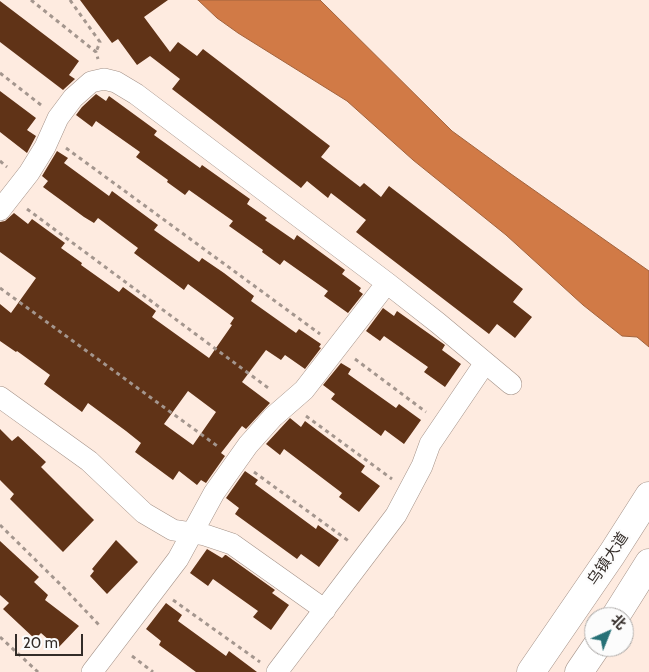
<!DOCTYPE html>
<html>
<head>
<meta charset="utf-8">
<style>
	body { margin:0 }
	#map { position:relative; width:649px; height:672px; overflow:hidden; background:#feebe0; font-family:Cabin,"Noto Sans SC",sans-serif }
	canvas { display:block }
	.north { position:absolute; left:584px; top:607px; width:50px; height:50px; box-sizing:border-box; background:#fcfcfc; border:1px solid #aca9a7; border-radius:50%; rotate:44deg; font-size:14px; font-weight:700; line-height:20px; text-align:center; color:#332c28 }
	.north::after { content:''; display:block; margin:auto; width:18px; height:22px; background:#277177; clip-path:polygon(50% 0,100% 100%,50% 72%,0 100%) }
	.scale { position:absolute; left:15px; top:634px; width:68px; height:22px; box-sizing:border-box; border:2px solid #332c28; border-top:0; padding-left:6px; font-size:15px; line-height:18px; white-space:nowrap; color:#332c28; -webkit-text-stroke:4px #fcfcfc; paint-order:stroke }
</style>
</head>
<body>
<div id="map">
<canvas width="649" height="672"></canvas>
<div class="north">北</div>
<div class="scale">20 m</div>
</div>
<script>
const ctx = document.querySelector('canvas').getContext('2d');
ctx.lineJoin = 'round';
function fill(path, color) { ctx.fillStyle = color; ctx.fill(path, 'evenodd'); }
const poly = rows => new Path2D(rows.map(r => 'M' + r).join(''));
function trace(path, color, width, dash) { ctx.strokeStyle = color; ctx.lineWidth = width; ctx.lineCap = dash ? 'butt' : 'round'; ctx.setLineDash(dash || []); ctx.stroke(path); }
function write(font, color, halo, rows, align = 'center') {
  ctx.font = font + ' Cabin,"Noto Sans SC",sans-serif'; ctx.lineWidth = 5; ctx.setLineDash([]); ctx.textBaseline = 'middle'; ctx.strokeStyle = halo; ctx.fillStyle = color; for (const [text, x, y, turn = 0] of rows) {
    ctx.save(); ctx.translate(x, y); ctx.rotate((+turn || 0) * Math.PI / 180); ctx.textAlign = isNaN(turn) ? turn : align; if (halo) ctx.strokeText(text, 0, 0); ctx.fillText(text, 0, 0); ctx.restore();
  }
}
const water = poly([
	[198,0,320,0,452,131,511,174,649,271,649,347,637,337,622,336,583,305,506,235,413,160,347,101,238,33,217,18,198,0]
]);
fill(water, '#d17a46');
trace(water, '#a2633d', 1);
fill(poly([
	[80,0,168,0,144,17,170,52,178,42,197,56,203,49,330,146,321,157,360,187,364,183,381,197,389,186,523,289,513,302,532,317,515,338,497,324,489,334,356,232,366,220,331,193,328,198,307,181,301,188,172,89,180,79,150,56,137,65,118,39,112,43],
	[0,1,79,61,69,75,75,79,63,90,0,42],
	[0,91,36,118,27,130,36,136,27,153,0,132],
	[96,94,106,101,109,96,157,131,154,135,200,168,202,165,250,199,247,204,267,218,265,220,294,240,297,235,345,270,342,274,361,288,359,291,363,294,348,313,324,296,328,291,284,260,280,265,262,252,263,250,229,226,233,221,189,190,185,195,167,182,168,180,136,157,140,152,96,121,92,127,76,115,82,107],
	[57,151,68,158,64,163,109,196,112,191,158,225,154,230,199,262,202,258,224,273,254,296,251,301,296,333,299,329,321,344,319,347,321,348,305,369,285,355,281,360,266,350,242,382,270,403,246,429,242,426,221,453,225,456,206,483,201,480,197,485,179,471,173,480,135,452,141,443,126,431,88,403,82,412,44,384,50,375,17,351,16,352,0,341,0,304,11,313,36,278,0,252,0,222,5,221,14,213,28,224,32,219,65,243,61,248,82,263,81,265,119,292,123,287,156,311,152,317,209,358,232,325,230,324,234,318,188,284,184,290,134,253,138,248,98,218,94,223,84,217,43,187,48,181,42,176],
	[188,391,216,412,193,445,164,424],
	[383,308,394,316,397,311,445,345,442,350,461,364,445,387,424,372,428,367,384,336,380,341,366,331],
	[341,363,351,369,348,374,396,408,399,404,421,420,404,444,385,430,381,436,331,399,335,394,323,385],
	[290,418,301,427,305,421,365,466,361,472,380,486,359,512,339,497,342,493,284,449,280,455,266,444],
	[0,429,12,441,18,436,46,462,41,467,94,520,63,552,10,499,14,494,0,480],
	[245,471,258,480,255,484,316,529,318,525,339,540,319,567,301,554,297,559,235,514,239,508,226,498],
	[116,540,138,562,107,594,90,576,94,571,92,569],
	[0,541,39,577,34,582,48,595,45,600,79,626,58,648,41,633,35,639,3,609,9,603,0,595],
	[207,549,222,558,225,555,226,555,275,590,272,593,289,605,271,630,253,617,258,611,213,579,208,586,190,573],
	[166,603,182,615,178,621,226,656,229,651,257,672,196,672,159,645,161,641,146,629]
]), '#603317');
const minor = poly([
	[0,210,29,173,45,147,58,118,73,98,91,82,104,79,116,82,136,94,387,283,438,323,511,384],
	[0,397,89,461,144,513,173,530,205,535,232,544,325,610],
	[92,672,178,559,214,493,248,445,273,417,304,390,387,283],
	[277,672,396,515,422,466,430,444,485,363]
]);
const primary = poly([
	[615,617,649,563],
	[531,672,612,554,649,496],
	[579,672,596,647]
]);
trace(minor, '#a49288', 22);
trace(primary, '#a49288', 29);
trace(poly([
	[31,0,96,52,98,59],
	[70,0,100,42,96,52],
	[0,73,41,105],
	[66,148,320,334],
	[0,161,7,167],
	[27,209,271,390],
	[0,288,220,448],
	[355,359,426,412],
	[306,416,392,479],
	[254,472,350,542],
	[0,525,63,587,100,626],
	[173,600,260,662],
	[0,637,38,672],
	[132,656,153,672]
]), '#a4968e', 3, [4, 4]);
trace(minor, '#fff', 21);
trace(primary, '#fff', 28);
write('15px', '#332c28', '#fcfcfc', [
	["乌镇大道",608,559,-56]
]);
</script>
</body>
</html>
